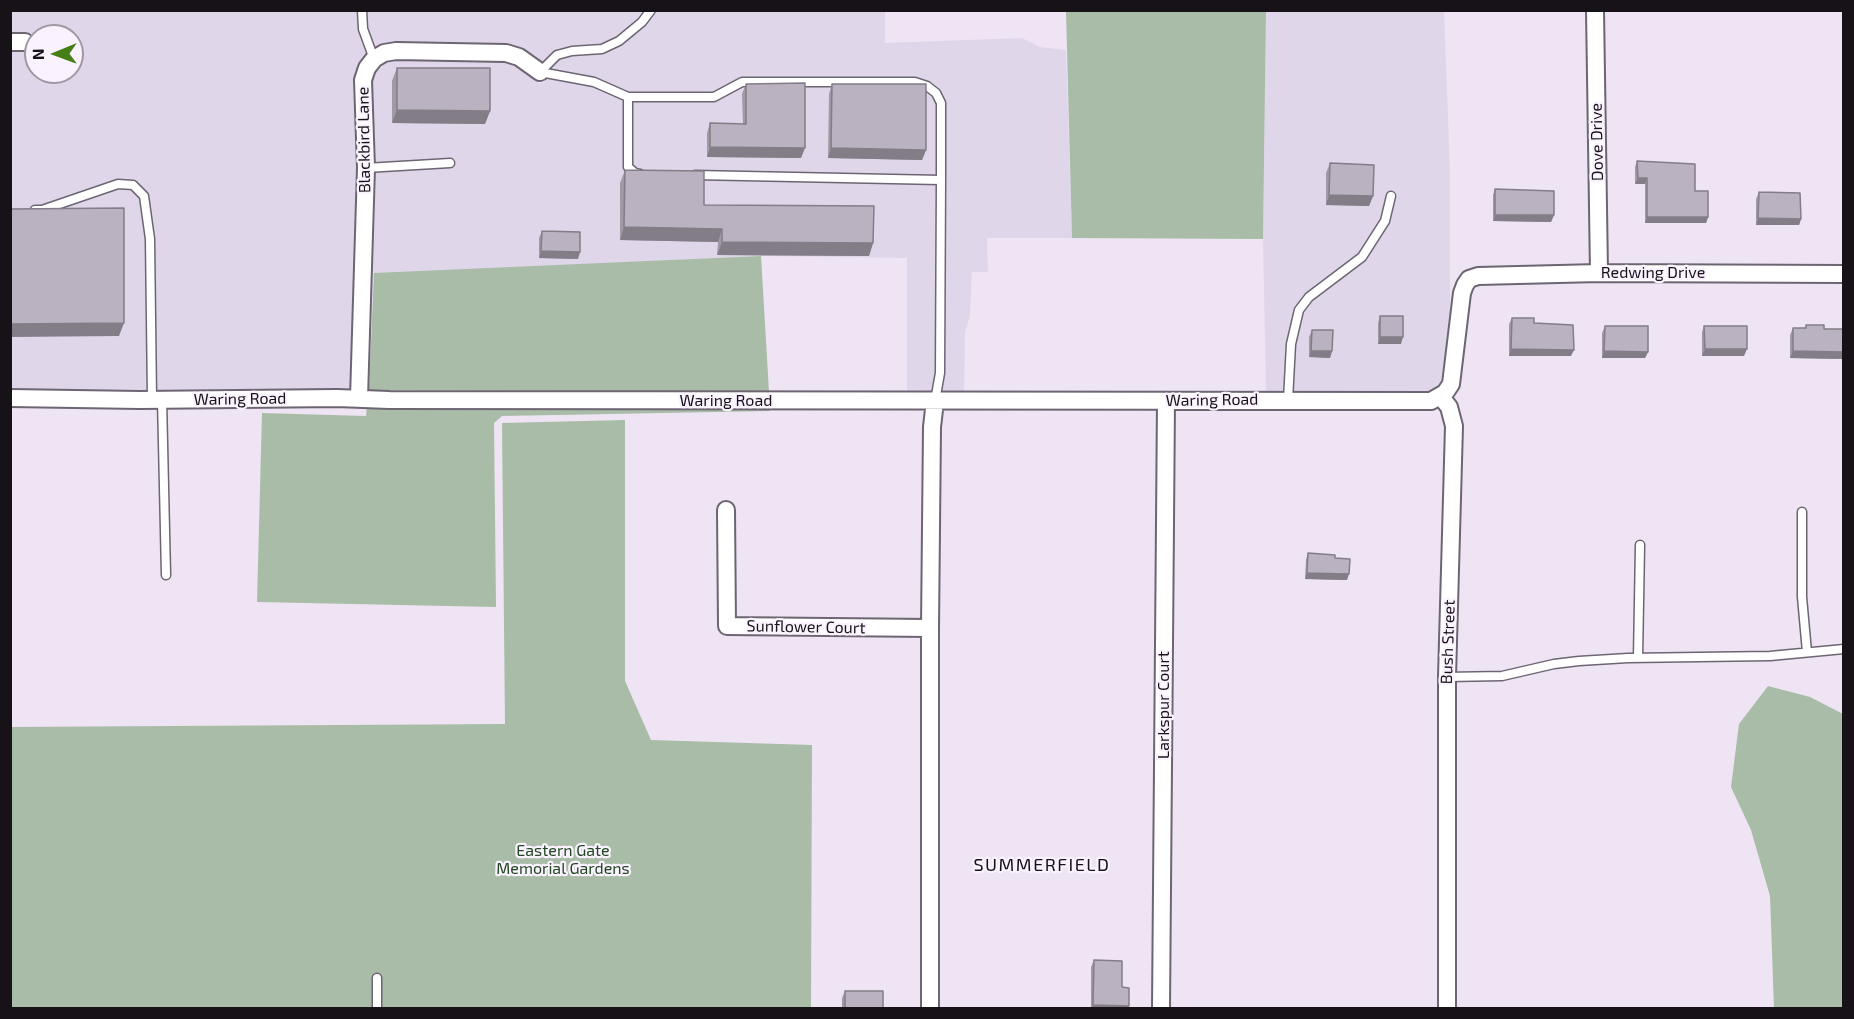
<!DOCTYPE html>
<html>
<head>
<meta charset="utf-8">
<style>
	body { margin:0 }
	#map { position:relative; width:1854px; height:1019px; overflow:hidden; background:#eee4f3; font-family:"Exo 2",sans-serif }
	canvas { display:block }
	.frame { position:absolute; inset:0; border:12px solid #161217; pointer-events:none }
	.north { position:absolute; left:24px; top:24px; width:60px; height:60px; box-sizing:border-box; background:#faf2fe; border:2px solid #9f98a2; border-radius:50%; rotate:269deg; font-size:16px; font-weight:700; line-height:24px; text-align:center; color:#161217 }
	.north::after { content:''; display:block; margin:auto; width:21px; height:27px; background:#477f17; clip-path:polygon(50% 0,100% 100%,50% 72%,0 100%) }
</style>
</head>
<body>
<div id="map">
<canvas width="1854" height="1019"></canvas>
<div class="frame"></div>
<div class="north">N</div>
</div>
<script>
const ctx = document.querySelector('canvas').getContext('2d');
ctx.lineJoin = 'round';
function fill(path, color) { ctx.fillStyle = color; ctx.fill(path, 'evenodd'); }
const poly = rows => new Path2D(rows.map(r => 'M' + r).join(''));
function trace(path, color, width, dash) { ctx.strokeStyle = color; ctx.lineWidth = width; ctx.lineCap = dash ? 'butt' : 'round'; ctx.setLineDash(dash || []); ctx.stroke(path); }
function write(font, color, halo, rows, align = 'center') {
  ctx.font = font + ' "Exo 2",sans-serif'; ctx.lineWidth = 4.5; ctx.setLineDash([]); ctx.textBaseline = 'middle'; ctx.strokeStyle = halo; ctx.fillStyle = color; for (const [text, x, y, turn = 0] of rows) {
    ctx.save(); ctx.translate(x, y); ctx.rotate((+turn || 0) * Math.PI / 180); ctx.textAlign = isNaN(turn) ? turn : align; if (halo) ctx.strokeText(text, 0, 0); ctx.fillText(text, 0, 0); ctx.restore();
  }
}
fill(poly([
	[885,10,885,43,1022,38,1040,47,1066,50,1072,238,987,238,988,272,972,272,970,316,965,331,964,393,907,393,907,258,761,256,374,274,371,328,376,168,372,81,376,72,388,61,397,59,504,61,514,65,540,84,554,73,541,60,525,50,506,44,394,43,379,46,369,52,358,66,353,80,357,168,350,390,140,391,11,389,11,50,35,50,35,34,11,33,11,11],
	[36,36,72,36,72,72,36,72],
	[1266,11,1444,11,1450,173,1450,311,1441,381,1437,388,1429,393,1266,391,1263,239]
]), '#e0d6ea');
fill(poly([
	[1066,11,1266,11,1263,239,1072,238],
	[761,256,769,392,369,390,374,273],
	[367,407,770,409,770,411,502,416,494,423,496,607,257,602,262,413,366,416],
	[625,420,625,681,651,740,812,745,811,1008,11,1008,10,727,505,724,502,423],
	[1768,686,1810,697,1843,714,1843,1008,1774,1008,1770,896,1751,830,1731,787,1739,724]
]), '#a8bca7');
const lane = poly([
	[362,10,363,29,374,59],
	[540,72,594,82,628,97,628,167,635,173,640,174],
	[540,72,557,55,572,51,602,49,619,41,642,22,651,10],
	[628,97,714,97,742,82,915,82,927,86,936,93,941,103,941,180],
	[366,168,450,163],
	[695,175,941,180,940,373,935,401],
	[35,210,42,210,118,184,133,185,144,196,150,239,152,399],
	[162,399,166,575],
	[1288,400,1291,344,1299,310,1309,297,1362,257,1385,221,1391,196],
	[1802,512,1802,597,1807,652],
	[1638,658,1640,545],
	[1447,677,1502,676,1554,664,1579,661,1628,658,1770,656,1844,649],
	[377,1008,377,978]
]);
const street = poly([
	[1595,10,1599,273],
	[10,42,25,42],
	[1441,397,1449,407,1454,426,1447,677,1447,1008],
	[10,398,140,400,337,398,389,400,1431,401,1445,393,1451,384,1462,293,1465,285,1469,279,1478,276,1599,273,1844,274],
	[359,398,366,168,363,80,367,68,374,59,384,53,396,51,506,53,519,57,540,72],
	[726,510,727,626,930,628],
	[930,1008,930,628,932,427,935,401],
	[1161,1008,1166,401]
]);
trace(lane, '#6d6572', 11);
trace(street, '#6d6572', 20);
trace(lane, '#fff', 8);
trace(street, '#fff', 16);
fill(poly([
	[397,68,490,111,485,124,392,123,392,81],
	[746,84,801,158,707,157,707,133,710,123,743,124,742,94],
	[832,84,926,150,922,160,828,158,829,94],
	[1637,161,1695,191,1708,217,1706,223,1645,223,1645,184,1635,184,1635,167],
	[1330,163,1373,196,1369,206,1326,205,1326,173],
	[625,170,704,205,873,243,869,256,717,255,718,242,620,240,620,183],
	[1495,189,1554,215,1551,222,1493,221,1493,195],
	[1759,192,1801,219,1799,225,1756,225,1756,199],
	[542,231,578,259,539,258,539,238],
	[1380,316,1401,344,1378,344,1378,323],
	[1512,318,1534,323,1571,356,1509,356,1509,324],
	[1806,325,1824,329,1844,329,1844,356,1842,359,1790,358,1790,335,1793,328,1805,328],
	[1605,326,1648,352,1645,358,1602,358,1602,333],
	[1704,326,1744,356,1702,356,1702,332],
	[1312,330,1332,351,1330,358,1309,357,1309,337],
	[1308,553,1335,558,1347,580,1305,579,1306,559],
	[1094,960,1122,987,1129,1006,1128,1008,1091,1008,1091,967],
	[845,991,883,1008,842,1008,842,998]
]), '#a199a6');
fill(poly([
	[397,110,490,111,485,124,392,123],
	[710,147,805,148,801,158,707,157],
	[831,148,926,150,922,160,828,158],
	[1638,178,1647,178,1645,184,1635,184],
	[1329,195,1373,196,1369,206,1326,205],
	[1495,215,1554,215,1551,222,1493,221],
	[1647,217,1708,217,1706,223,1645,223],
	[1758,218,1801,219,1799,225,1756,225],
	[624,227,722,229,718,242,620,240],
	[722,242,873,243,869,256,717,255],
	[541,251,580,252,578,259,539,258],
	[124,323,119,336,10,337,10,324],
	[1380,337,1403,337,1401,344,1378,344],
	[1511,349,1574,350,1571,356,1509,356],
	[1705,349,1747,349,1744,356,1702,356],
	[1311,351,1332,351,1330,358,1309,357],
	[1604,351,1648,352,1645,358,1602,358],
	[1793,351,1844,352,1844,356,1842,359,1790,358],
	[1307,573,1349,574,1347,580,1305,579],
	[1093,1005,1129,1006,1128,1008,1092,1008]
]), '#837d87');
const building = poly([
	[397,68,490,68,490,111,397,110,397,68],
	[805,83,805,148,710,147,710,123,746,124,746,84,805,83],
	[832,84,926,84,926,150,831,148,832,84],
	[1637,161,1695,164,1695,191,1708,191,1708,217,1647,217,1647,178,1638,178,1637,161],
	[1330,163,1374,165,1373,196,1329,195,1330,163],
	[625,170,704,171,704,205,874,206,873,243,722,242,722,229,624,227,625,170],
	[1495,189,1554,191,1554,215,1495,215,1495,189],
	[1759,192,1800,193,1801,219,1758,218,1759,192],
	[124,208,124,323,10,324,10,209,124,208],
	[542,231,580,232,580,252,541,251,542,231],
	[1380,316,1403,316,1403,337,1380,337,1380,316],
	[1512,318,1534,318,1534,323,1573,325,1574,350,1511,349,1512,318],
	[1806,325,1824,325,1824,329,1844,329,1844,352,1793,351,1793,328,1806,328,1806,325],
	[1605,326,1648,326,1648,352,1604,351,1605,326],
	[1704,326,1747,326,1747,349,1705,349,1704,326],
	[1312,330,1333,330,1332,351,1311,351,1312,330],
	[1308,553,1335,555,1335,558,1350,559,1349,574,1307,573,1308,553],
	[1094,960,1122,961,1122,987,1129,988,1129,1006,1093,1005,1094,960],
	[845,991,883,991,883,1008,845,1008,845,991]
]);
fill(building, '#bbb2c1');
trace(building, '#837d87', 1.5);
write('16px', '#161217', '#faf2fe', [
	["Blackbird Lane",364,140,-91],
	["Dove Drive",1597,142,-91],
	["Redwing Drive",1653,273],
	["Waring Road",240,399,-1],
	["Waring Road",1212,400,-1],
	["Waring Road",726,401],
	["Sunflower Court",806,627,1],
	["Bush Street",1448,642,-88],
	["Larkspur Court",1164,705,-90]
]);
write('16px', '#204721', '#faf2fe', [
	["Eastern Gate",563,851],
	["Memorial Gardens",563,869]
]);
ctx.letterSpacing = '1.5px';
write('18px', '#161217', '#faf2fe', [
	["SUMMERFIELD",1042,865]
]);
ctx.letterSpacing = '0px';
</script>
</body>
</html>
